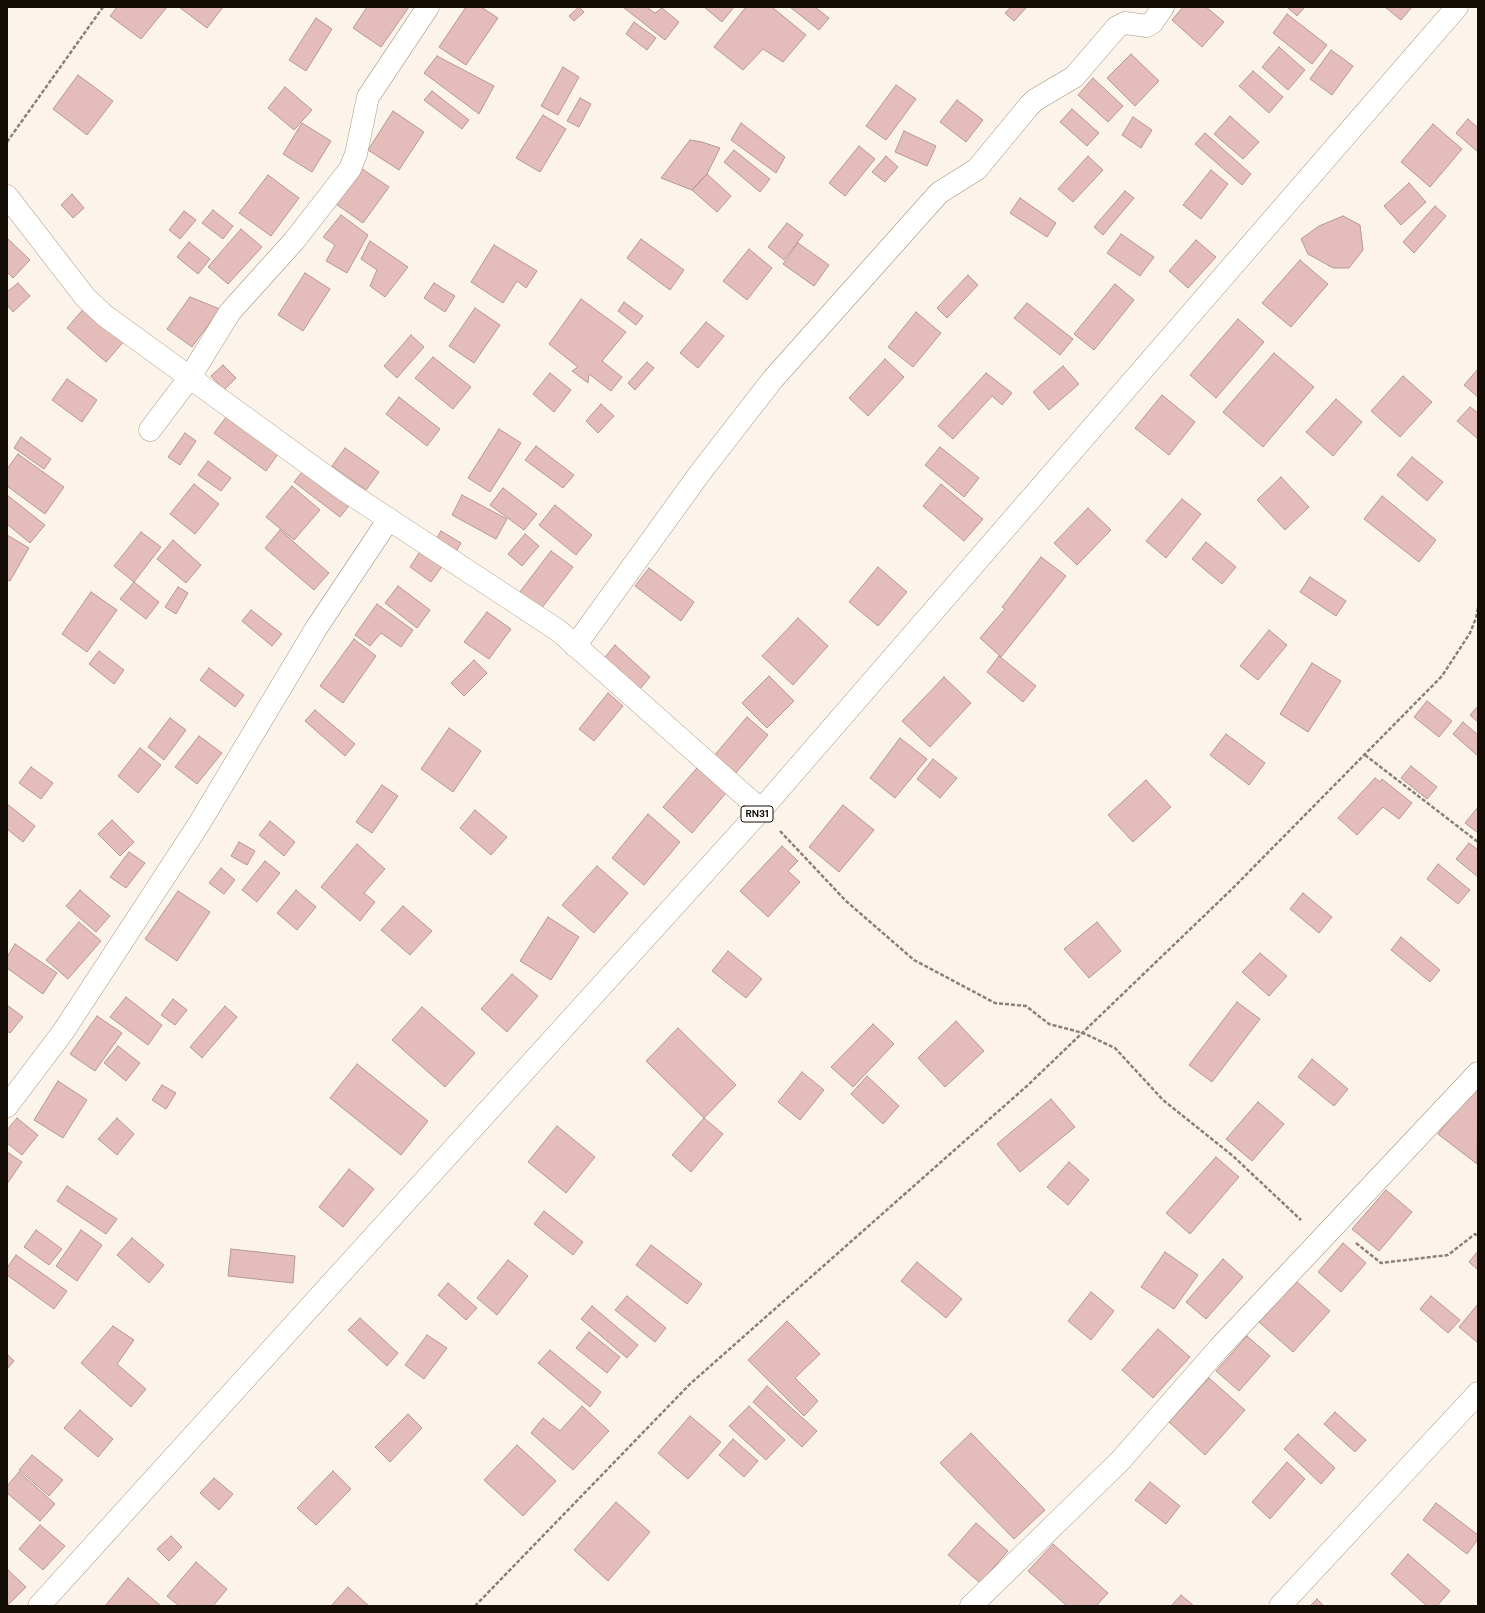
<!DOCTYPE html>
<html>
<head>
<meta charset="utf-8">
<style>
	body { margin:0 }
	#map { position:relative; width:1485px; height:1613px; overflow:hidden; background:#fcf4ea; font-family:"DM Sans",sans-serif }
	canvas { display:block }
	.frame { position:absolute; inset:0; border:8px solid #140d05; pointer-events:none }
</style>
</head>
<body>
<div id="map">
<canvas width="1485" height="1613"></canvas>
<div class="frame"></div>
</div>
<script>
const ctx = document.querySelector('canvas').getContext('2d');
ctx.lineJoin = 'round';
function fill(path, color) { ctx.fillStyle = color; ctx.fill(path, 'evenodd'); }
const poly = rows => new Path2D(rows.map(r => 'M' + r).join(''));
function trace(path, color, width, dash) { ctx.strokeStyle = color; ctx.lineWidth = width; ctx.lineCap = dash ? 'butt' : 'round'; ctx.setLineDash(dash || []); ctx.stroke(path); }
function write(font, color, halo, rows, align = 'center') {
  ctx.font = font + ' "DM Sans",sans-serif'; ctx.lineWidth = 3; ctx.setLineDash([]); ctx.textBaseline = 'middle'; ctx.strokeStyle = halo; ctx.fillStyle = color; for (const [text, x, y, turn = 0] of rows) {
    ctx.save(); ctx.translate(x, y); ctx.rotate((+turn || 0) * Math.PI / 180); ctx.textAlign = isNaN(turn) ? turn : align; if (halo) ctx.strokeText(text, 0, 0); ctx.fillText(text, 0, 0); ctx.restore();
  }
}
const building = poly([
	[117,7,167,7,141,39,110,16,117,7],
	[179,7,223,7,207,28,179,7],
	[367,7,409,7,381,47,353,28,367,7],
	[466,7,481,7,498,18,466,65,439,47,466,7],
	[579,7,584,12,574,21,569,16,579,7],
	[623,7,646,7,655,13,662,8,679,22,665,40,623,7],
	[704,7,734,7,722,22,704,7],
	[746,7,772,7,806,35,783,62,763,49,743,70,714,47,746,7],
	[790,7,815,7,829,18,819,30,790,7],
	[1011,7,1027,7,1014,21,1005,13,1011,7],
	[1183,7,1206,7,1224,22,1202,47,1172,20,1183,7],
	[1287,7,1305,7,1297,16,1287,7],
	[1385,7,1412,7,1401,20,1385,7],
	[1287,14,1327,45,1312,64,1273,33,1287,14],
	[316,18,332,29,306,71,289,60,316,18],
	[634,22,656,38,647,50,626,34,634,22],
	[1279,47,1305,70,1288,90,1262,67,1279,47],
	[1331,50,1353,66,1332,95,1310,79,1331,50],
	[1131,54,1159,81,1135,106,1107,78,1131,54],
	[437,56,494,86,479,114,424,73,437,56],
	[563,67,579,77,558,115,541,106,563,67],
	[1253,71,1283,97,1269,113,1239,86,1253,71],
	[78,75,113,101,87,135,53,109,78,75],
	[1093,78,1123,106,1108,122,1078,95,1093,78],
	[896,85,916,99,886,140,866,126,896,85],
	[285,87,312,110,294,130,268,108,285,87],
	[432,91,469,120,462,129,424,100,432,91],
	[580,98,591,104,579,127,567,121,580,98],
	[957,100,983,120,966,142,940,122,957,100],
	[1072,109,1099,133,1087,146,1060,122,1072,109],
	[393,111,424,132,399,170,368,150,393,111],
	[543,115,566,129,540,172,516,158,543,115],
	[1230,116,1259,142,1243,159,1214,134,1230,116],
	[1133,117,1152,130,1141,148,1122,135,1133,117],
	[1468,119,1478,128,1478,152,1456,133,1468,119],
	[302,123,331,141,312,172,283,154,302,123],
	[741,123,785,157,776,173,731,140,741,123],
	[1433,124,1462,149,1430,187,1401,162,1433,124],
	[904,131,936,146,927,166,895,152,904,131],
	[1205,133,1251,174,1242,185,1195,144,1205,133],
	[690,140,702,142,720,148,707,174,692,190,661,178,690,140],
	[859,146,875,159,845,196,829,183,859,146],
	[734,150,770,179,760,192,724,162,734,150],
	[886,156,898,167,885,182,872,172,886,156],
	[1088,156,1103,170,1073,202,1058,189,1088,156],
	[358,166,389,187,363,223,333,202,358,166],
	[1211,170,1228,184,1201,219,1183,205,1211,170],
	[707,174,731,196,717,212,692,190,707,174],
	[268,175,299,198,271,236,239,213,268,175],
	[1409,183,1426,202,1401,225,1384,206,1409,183],
	[1125,191,1134,198,1103,235,1094,227,1125,191],
	[72,194,84,208,73,218,61,205,72,194],
	[1020,198,1056,223,1047,237,1010,213,1020,198],
	[1435,206,1446,216,1414,253,1403,242,1435,206],
	[213,210,233,226,223,239,202,223,213,210],
	[184,211,196,220,180,239,169,230,184,211],
	[341,215,368,235,347,273,326,261,335,245,323,237,341,215],
	[1343,216,1360,225,1363,250,1349,268,1333,268,1308,254,1301,239,1319,226,1343,216],
	[787,223,803,235,784,260,768,247,787,223],
	[241,229,262,247,228,284,208,267,241,229],
	[1121,234,1154,257,1140,276,1107,253,1121,234],
	[7,238,30,260,13,278,7,272,7,238],
	[641,239,684,270,670,290,627,258,641,239],
	[1196,240,1216,257,1188,288,1169,271,1196,240],
	[370,241,408,267,385,297,370,286,377,270,361,259,370,241],
	[189,242,210,259,198,274,177,257,189,242],
	[798,243,829,265,814,286,783,264,798,243],
	[494,245,537,271,526,288,517,281,503,303,471,282,494,245],
	[749,249,772,268,747,300,723,281,749,249],
	[1300,260,1328,284,1291,327,1262,303,1300,260],
	[305,273,330,289,303,331,278,315,305,273],
	[968,275,978,285,947,318,937,308,968,275],
	[18,283,30,296,13,312,7,305,7,292,18,283],
	[434,283,455,296,445,312,424,298,434,283],
	[1115,284,1134,300,1094,350,1074,334,1115,284],
	[190,297,220,309,192,347,167,329,190,297],
	[581,299,626,332,602,361,622,377,611,391,589,374,588,383,572,371,578,367,549,344,581,299],
	[624,302,643,316,636,325,618,311,624,302],
	[1027,303,1073,339,1060,355,1014,318,1027,303],
	[86,306,125,340,106,362,67,328,86,306],
	[475,308,500,325,474,363,449,346,475,308],
	[916,312,941,333,913,367,888,347,916,312],
	[1238,319,1264,342,1216,398,1190,375,1238,319],
	[706,322,724,336,698,368,680,353,706,322],
	[411,335,424,347,397,378,384,366,411,335],
	[1274,353,1314,387,1263,447,1223,412,1274,353],
	[433,357,471,387,453,409,415,378,433,357],
	[885,359,904,377,868,416,849,398,885,359],
	[647,362,654,368,635,390,628,383,647,362],
	[223,365,236,378,224,390,211,376,223,365],
	[1063,366,1079,384,1049,410,1033,392,1063,366],
	[1478,369,1478,397,1464,385,1478,369],
	[550,373,571,390,554,412,533,394,550,373],
	[986,373,1012,393,1002,405,992,396,953,439,938,426,986,373],
	[1403,376,1432,402,1400,437,1371,411,1403,376],
	[67,379,97,400,82,422,52,400,67,379],
	[1162,395,1195,422,1169,455,1135,428,1162,395],
	[399,397,440,429,427,446,386,414,399,397],
	[1336,399,1362,422,1333,456,1306,432,1336,399],
	[601,404,614,416,598,433,586,421,601,404],
	[1470,407,1478,413,1478,439,1457,421,1470,407],
	[227,416,278,454,266,471,214,433,227,416],
	[499,429,521,443,490,492,468,478,499,429],
	[185,433,196,441,180,465,168,457,185,433],
	[21,437,51,459,44,469,14,448,21,437],
	[536,446,574,475,563,488,525,460,536,446],
	[940,447,979,478,964,497,925,465,940,447],
	[345,448,379,472,366,490,332,466,345,448],
	[18,454,64,487,45,514,7,486,7,469,18,454],
	[1412,457,1443,482,1427,501,1397,475,1412,457],
	[208,461,231,478,221,491,198,475,208,461],
	[306,467,352,502,340,517,294,482,306,467],
	[1281,477,1309,507,1285,530,1257,500,1281,477],
	[194,484,219,504,195,534,170,514,194,484],
	[941,484,983,519,964,541,923,506,941,484],
	[292,486,320,510,294,540,266,517,292,486],
	[503,488,537,514,524,530,490,505,503,488],
	[7,495,45,525,30,543,7,524,7,495],
	[462,495,507,519,496,539,452,515,462,495],
	[1382,496,1436,540,1419,562,1364,519,1382,496],
	[1182,499,1201,514,1166,558,1146,541,1182,499],
	[555,505,592,535,576,555,539,525,555,505],
	[1088,508,1111,530,1077,565,1054,543,1088,508],
	[280,530,329,573,314,590,265,548,280,530],
	[441,531,461,543,453,557,433,544,441,531],
	[141,532,161,547,134,582,114,566,141,532],
	[525,534,539,546,522,566,508,554,525,534],
	[7,535,29,548,10,581,7,580,7,535],
	[173,540,201,565,186,583,157,559,173,540],
	[1206,542,1236,567,1222,584,1192,559,1206,542],
	[421,550,443,565,431,582,410,567,421,550],
	[551,551,573,567,541,609,519,593,551,551],
	[1041,557,1066,576,1001,657,980,638,1005,609,1002,607,1041,557],
	[878,567,907,592,878,626,849,602,878,567],
	[649,568,694,602,681,621,635,586,649,568],
	[1310,577,1346,601,1336,616,1300,592,1310,577],
	[134,582,159,602,146,619,120,599,134,582],
	[398,586,430,610,417,628,385,603,398,586],
	[178,587,188,593,176,614,165,607,178,587],
	[91,592,117,610,87,652,62,634,91,592],
	[377,604,413,630,401,647,381,633,370,646,355,635,377,604],
	[251,610,282,634,272,646,242,621,251,610],
	[487,612,511,629,489,659,464,642,487,612],
	[798,618,828,646,793,685,762,656,798,618],
	[1269,630,1287,645,1258,680,1240,666,1269,630],
	[354,639,376,656,343,703,320,686,354,639],
	[615,645,650,677,635,695,600,663,615,645],
	[99,651,124,670,114,684,89,664,99,651],
	[999,656,1036,686,1023,702,987,672,999,656],
	[474,660,487,673,464,696,451,683,474,660],
	[1312,663,1341,681,1308,732,1280,714,1312,663],
	[209,668,244,695,235,707,200,680,209,668],
	[769,676,794,701,767,728,742,703,769,676],
	[944,677,971,703,930,747,902,721,944,677],
	[608,693,623,706,594,741,579,729,608,693],
	[1427,701,1452,721,1439,737,1414,717,1427,701],
	[1478,706,1478,722,1470,715,1478,706],
	[315,710,355,744,345,756,305,721,315,710],
	[747,717,768,735,734,775,713,757,747,717],
	[170,718,186,730,164,760,148,747,170,718],
	[1463,722,1478,735,1478,756,1453,734,1463,722],
	[449,728,481,751,453,792,421,769,449,728],
	[1226,734,1265,763,1249,785,1210,755,1226,734],
	[199,736,222,753,197,784,175,767,199,736],
	[900,738,927,759,895,798,870,778,900,738],
	[140,748,161,765,138,793,118,776,140,748],
	[933,759,957,778,940,798,917,779,933,759],
	[1411,766,1437,787,1427,799,1401,778,1411,766],
	[31,767,53,783,41,799,19,783,31,767],
	[697,768,726,793,692,833,663,807,697,768],
	[1375,778,1380,782,1382,779,1412,803,1399,819,1383,807,1357,835,1338,818,1375,778],
	[1146,780,1171,807,1133,842,1108,815,1146,780],
	[382,785,398,796,372,833,356,822,382,785],
	[7,804,35,826,23,842,7,829,7,804],
	[843,805,874,830,839,872,809,847,843,805],
	[1478,807,1478,833,1465,823,1478,807],
	[475,810,507,837,491,855,460,828,475,810],
	[648,814,680,842,644,885,612,858,648,814],
	[112,820,134,842,120,856,98,834,112,820],
	[270,821,295,842,284,856,259,835,270,821],
	[239,842,255,851,247,865,231,856,239,842],
	[1469,843,1478,850,1478,877,1456,859,1469,843],
	[357,844,385,869,364,893,375,902,360,921,321,887,357,844],
	[782,846,798,861,788,871,800,882,768,917,740,891,782,846],
	[129,852,145,863,126,888,110,877,129,852],
	[265,861,280,873,257,902,242,890,265,861],
	[1438,864,1470,890,1458,904,1427,879,1438,864],
	[597,866,628,893,594,933,562,905,597,866],
	[221,868,235,880,224,894,209,883,221,868],
	[80,890,110,916,96,932,66,906,80,890],
	[296,890,316,907,297,930,277,913,296,890],
	[178,891,210,912,177,961,145,939,178,891],
	[1303,893,1332,917,1319,933,1290,909,1303,893],
	[403,906,432,931,410,955,381,930,403,906],
	[548,917,579,937,551,980,520,961,548,917],
	[79,922,101,941,68,979,46,960,79,922],
	[1097,922,1121,951,1089,978,1064,949,1097,922],
	[1401,937,1440,970,1430,982,1391,950,1401,937],
	[15,944,57,973,43,994,7,968,7,957,15,944],
	[728,951,762,979,746,998,712,971,728,951],
	[1260,953,1287,976,1269,996,1242,972,1260,953],
	[512,974,538,996,507,1032,481,1009,512,974],
	[126,997,162,1025,148,1045,110,1017,126,997],
	[173,999,187,1010,175,1025,161,1015,173,999],
	[1237,1002,1260,1019,1212,1082,1189,1065,1237,1002],
	[7,1005,23,1017,10,1033,7,1031,7,1005],
	[225,1006,237,1017,202,1058,190,1047,225,1006],
	[422,1007,475,1053,445,1087,392,1040,422,1007],
	[97,1016,122,1033,95,1071,70,1054,97,1016],
	[956,1021,984,1051,945,1087,918,1058,956,1021],
	[873,1024,894,1044,853,1087,831,1067,873,1024],
	[678,1028,736,1085,704,1118,646,1061,678,1028],
	[118,1046,140,1063,126,1081,104,1063,118,1046],
	[1312,1059,1348,1089,1334,1106,1298,1077,1312,1059],
	[357,1064,428,1121,401,1155,330,1098,357,1064],
	[802,1072,824,1090,800,1120,778,1102,802,1072],
	[867,1076,899,1106,883,1124,851,1094,867,1076],
	[58,1081,87,1100,63,1138,34,1120,58,1081],
	[1476,1083,1478,1085,1477,1164,1438,1134,1476,1083],
	[162,1085,176,1093,166,1109,152,1100,162,1085],
	[1051,1099,1075,1127,1020,1172,997,1144,1051,1099],
	[1258,1102,1284,1124,1252,1161,1226,1139,1258,1102],
	[17,1118,38,1135,22,1155,7,1143,7,1130,17,1118],
	[117,1118,134,1134,117,1155,98,1139,117,1118],
	[704,1118,723,1134,691,1172,672,1155,704,1118],
	[557,1126,595,1157,566,1193,528,1162,557,1126],
	[7,1152,22,1162,7,1184,7,1152],
	[1216,1157,1239,1177,1190,1234,1166,1213,1216,1157],
	[1069,1162,1089,1180,1068,1205,1047,1187,1069,1162],
	[349,1169,374,1189,343,1227,319,1207,349,1169],
	[67,1186,117,1219,106,1234,57,1201,67,1186],
	[1386,1190,1412,1212,1379,1251,1352,1229,1386,1190],
	[544,1211,583,1242,573,1255,534,1224,544,1211],
	[36,1230,62,1249,49,1265,24,1247,36,1230],
	[81,1230,102,1245,77,1281,56,1266,81,1230],
	[132,1238,164,1265,149,1283,117,1255,132,1238],
	[1343,1243,1366,1263,1341,1292,1318,1272,1343,1243],
	[651,1245,702,1284,687,1304,636,1265,651,1245],
	[231,1249,295,1256,293,1283,228,1276,231,1249],
	[1478,1251,1478,1270,1469,1262,1478,1251],
	[1165,1252,1198,1275,1174,1309,1141,1287,1165,1252],
	[16,1255,67,1291,54,1309,7,1275,7,1268,16,1255],
	[1223,1259,1243,1277,1206,1319,1186,1302,1223,1259],
	[508,1260,528,1276,497,1315,477,1298,508,1260],
	[917,1262,962,1299,946,1318,901,1281,917,1262],
	[1296,1281,1330,1311,1293,1352,1259,1322,1296,1281],
	[448,1283,477,1308,466,1320,438,1295,448,1283],
	[1091,1292,1114,1311,1091,1340,1068,1321,1091,1292],
	[627,1296,666,1328,655,1342,615,1310,627,1296],
	[1431,1296,1460,1320,1448,1333,1420,1309,1431,1296],
	[1478,1304,1478,1343,1459,1327,1478,1304],
	[592,1306,638,1345,627,1358,581,1319,592,1306],
	[360,1318,398,1353,387,1366,348,1330,360,1318],
	[787,1321,820,1354,795,1378,818,1401,804,1416,748,1360,787,1321],
	[113,1326,134,1340,117,1364,146,1389,131,1407,81,1363,113,1326],
	[1158,1329,1190,1357,1153,1398,1122,1370,1158,1329],
	[589,1332,620,1357,607,1373,576,1348,589,1332],
	[427,1335,447,1348,424,1379,405,1365,427,1335],
	[1247,1336,1270,1356,1239,1391,1216,1371,1247,1336],
	[550,1350,601,1392,590,1407,538,1363,550,1350],
	[7,1354,14,1361,7,1369,7,1354],
	[1209,1378,1245,1410,1205,1455,1169,1422,1209,1378],
	[767,1386,817,1431,802,1447,753,1402,767,1386],
	[582,1406,609,1431,573,1470,531,1433,543,1418,560,1431,582,1406],
	[749,1406,785,1440,766,1460,729,1426,749,1406],
	[80,1410,113,1439,98,1457,64,1428,80,1410],
	[1335,1412,1366,1440,1355,1452,1324,1424,1335,1412],
	[408,1414,422,1428,390,1462,375,1447,408,1414],
	[690,1416,721,1442,688,1479,658,1453,690,1416],
	[971,1433,1045,1510,1014,1539,940,1463,971,1433],
	[1298,1434,1335,1468,1321,1484,1284,1449,1298,1434],
	[733,1439,758,1461,744,1477,719,1455,733,1439],
	[517,1445,556,1481,523,1516,484,1480,517,1445],
	[32,1455,63,1480,49,1496,19,1470,32,1455],
	[1287,1462,1305,1479,1270,1519,1252,1502,1287,1462],
	[333,1471,351,1489,316,1525,297,1508,333,1471],
	[19,1472,55,1504,40,1521,7,1493,7,1486,19,1472],
	[214,1478,233,1494,219,1510,200,1493,214,1478],
	[1150,1482,1180,1506,1166,1524,1135,1500,1150,1482],
	[616,1502,650,1532,608,1581,574,1550,616,1502],
	[1436,1503,1478,1535,1478,1539,1467,1554,1423,1520,1436,1503],
	[976,1523,1008,1551,980,1583,948,1555,976,1523],
	[40,1525,65,1546,43,1570,19,1549,40,1525],
	[171,1536,182,1547,169,1561,157,1549,171,1536],
	[1053,1544,1108,1593,1096,1606,1067,1606,1028,1571,1053,1544],
	[1408,1554,1450,1591,1437,1606,1427,1606,1391,1574,1408,1554],
	[196,1562,227,1589,213,1606,179,1606,167,1596,196,1562],
	[8,1570,26,1587,7,1606,7,1572,8,1570],
	[128,1578,161,1606,105,1606,128,1578],
	[348,1587,369,1606,331,1606,348,1587],
	[1181,1595,1194,1606,1171,1606,1181,1595],
	[1317,1599,1324,1606,1310,1606,1317,1599]
]);
fill(building, '#e4bdba');
trace(building, '#b89694', 1);
const street = poly([
	[7,196,85,297,104,315,346,491,559,631,761,810],
	[150,430,190,377,230,312,294,241,350,169,356,154,368,97,428,7],
	[575,646,700,473,773,379,939,193,977,169,1029,106,1035,100,1074,77,1117,27,1125,23,1147,26,1152,23,1163,7],
	[7,1106,63,1032,199,824,317,627,389,519],
	[971,1606,1120,1461,1220,1347,1478,1073],
	[1280,1606,1478,1393]
]);
const primary = poly([
	[39,1606,761,810,1457,7]
]);
trace(street, '#a5927a', 23);
trace(primary, '#a5927a', 23);
trace(poly([
	[7,142,103,7],
	[1365,755,1478,842],
	[780,831,846,901,914,960,995,1003,1026,1006,1049,1024,1083,1033,1115,1048,1163,1100,1233,1156,1301,1220],
	[1356,1243,1381,1263,1448,1255,1475,1234,1478,1237],
	[475,1606,690,1384,1028,1085,1232,889,1442,676,1470,633,1476,618,1478,608]
]), '#898178', 2.5, [4, 2]);
trace(street, '#fff', 22);
trace(primary, '#fff', 22);
for (const [x, y, w] of [
	[757,814,32]
]) { const box = new Path2D(); box.roundRect(x - w / 2, y - 8, w, 16, 3); ctx.fillStyle = '#fff'; ctx.fill(box); trace(box, '#140d05', 1); }
write('bold 10px', '#140d05', null, [
	["RN31",757,814]
]);
</script>
</body>
</html>
